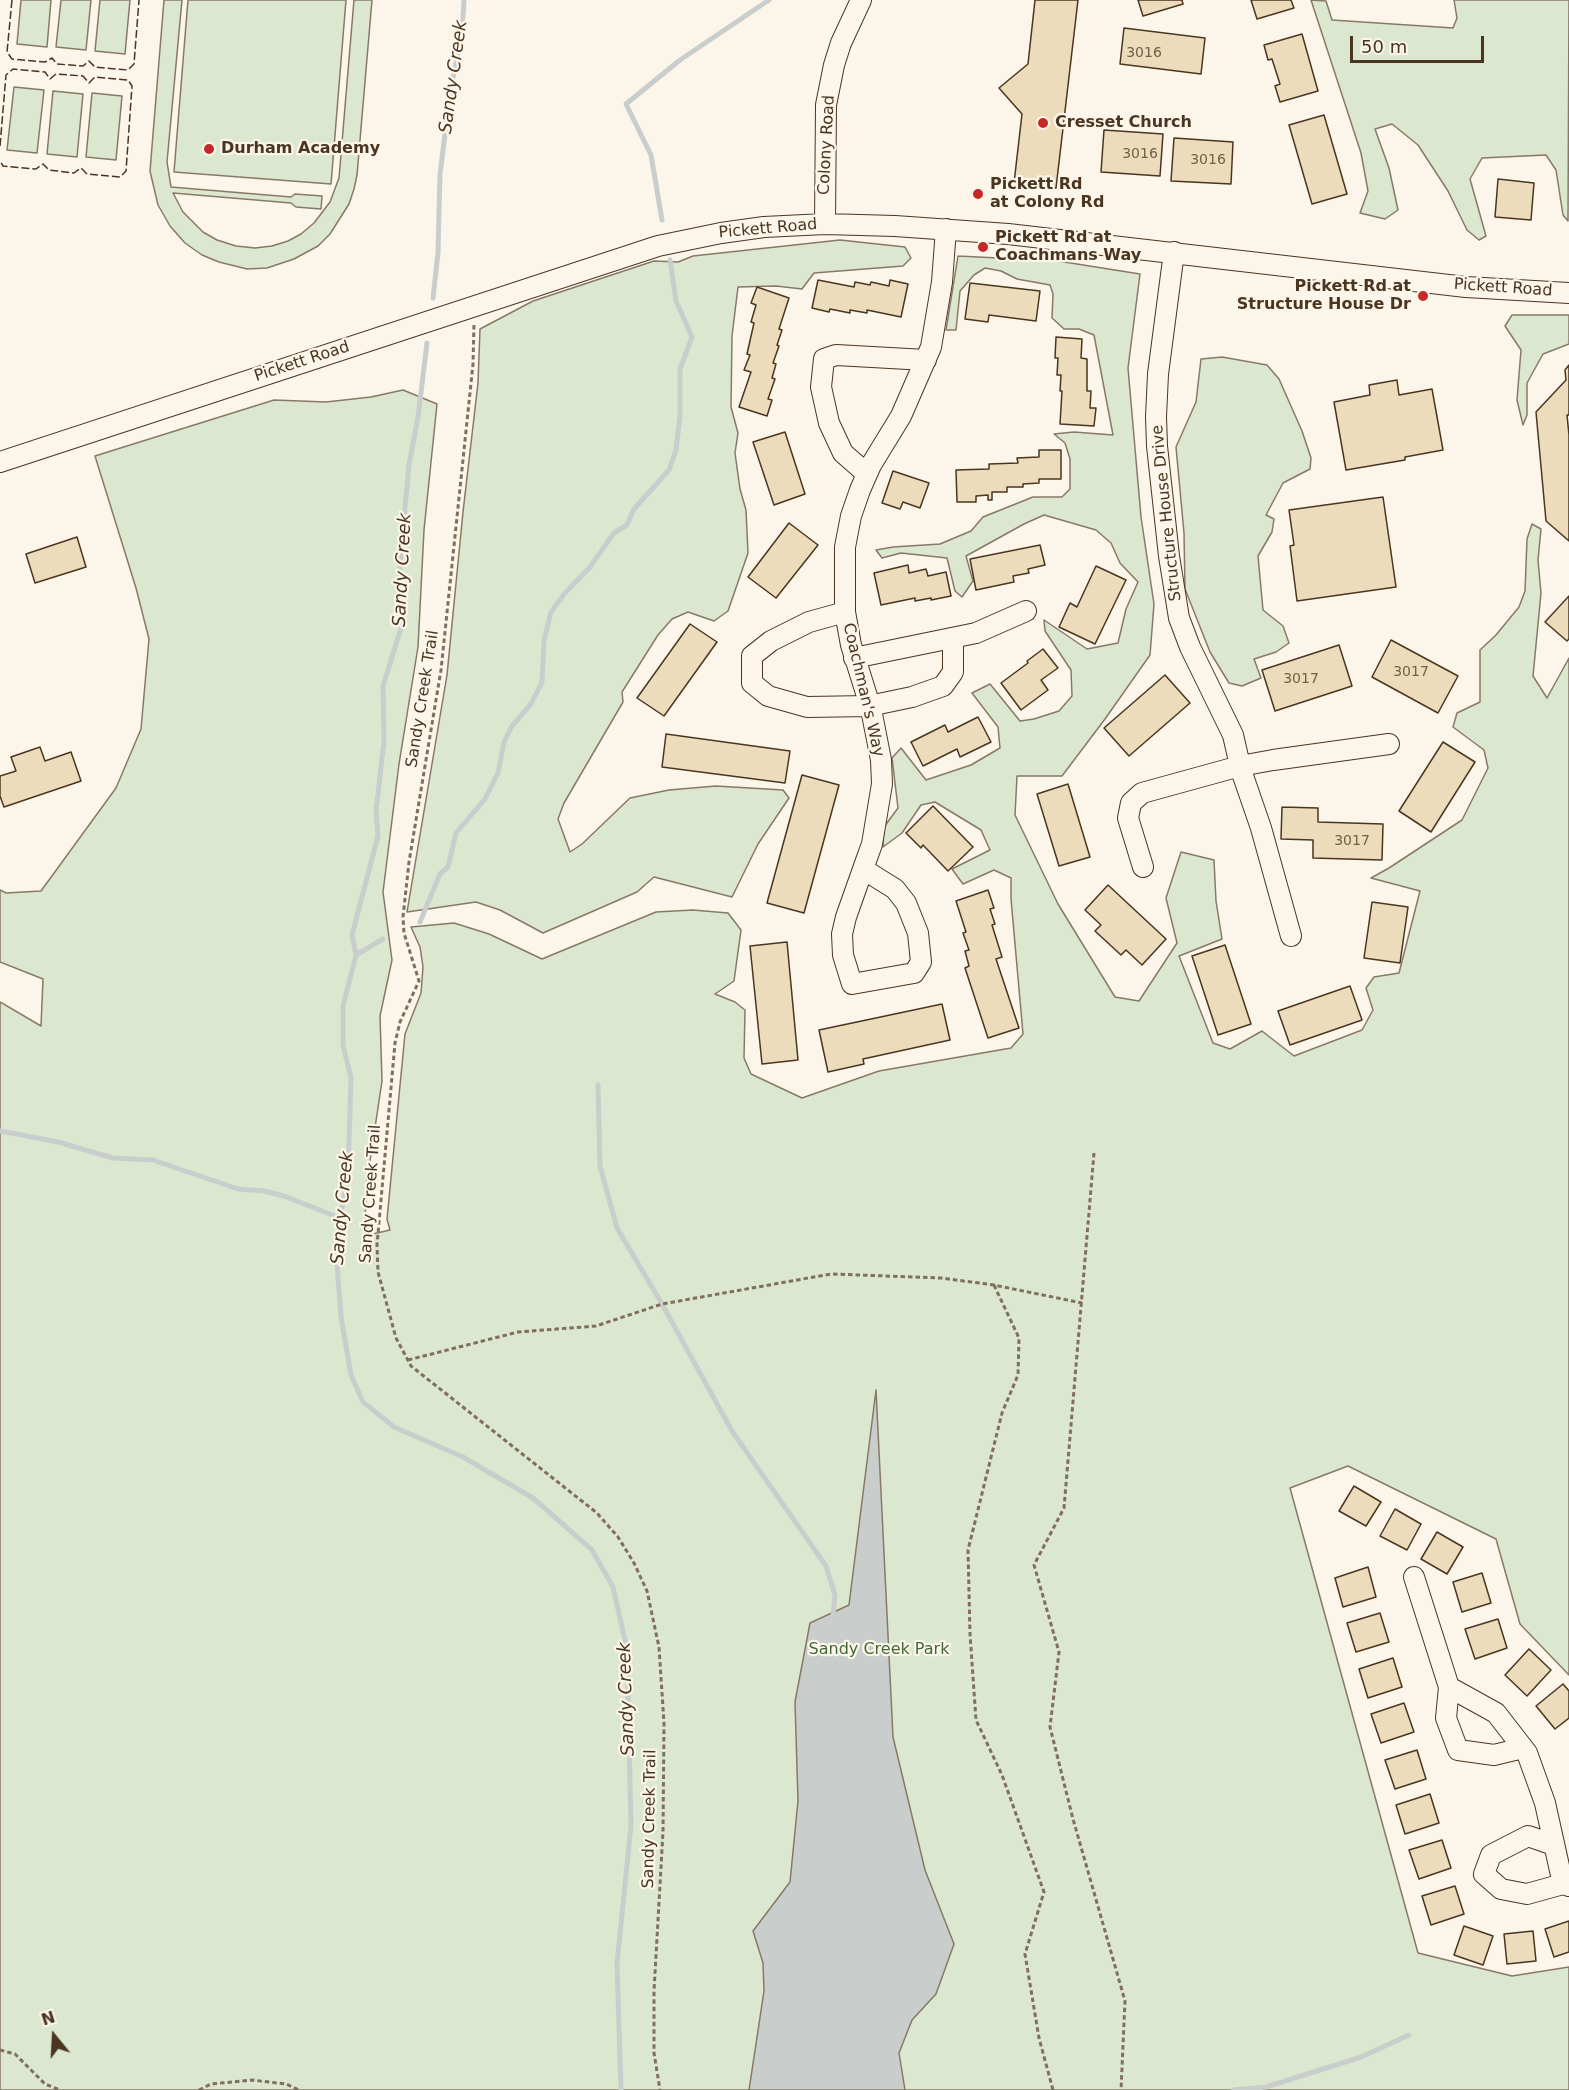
<!DOCTYPE html>
<html>
<head>
<meta charset="utf-8">
<style>
	body { margin:0 }
	#map { position:relative; width:1569px; height:2090px; overflow:hidden; background:#fbf6e9; font-family:"DejaVu Sans",sans-serif }
	canvas { display:block }
	.north { position:absolute; left:24px; top:2006px; width:60px; height:60px; -webkit-text-stroke:4px #fbf6e9; paint-order:stroke; rotate:342deg; font-size:16px; font-weight:700; line-height:24px; text-align:center; color:#4a3520 }
	.north::after { content:''; display:block; margin:auto; width:21px; height:27px; background:#4a3520; clip-path:polygon(50% 0,100% 100%,50% 72%,0 100%) }
	.scale { position:absolute; left:1350px; top:36px; width:134px; height:27px; box-sizing:border-box; border:3px solid #4a3520; border-top:0; padding-left:8px; font-size:18px; line-height:21px; white-space:nowrap; color:#4a3520; -webkit-text-stroke:4px #fbf6e9; paint-order:stroke }
</style>
</head>
<body>
<div id="map">
<canvas width="1569" height="2090"></canvas>
<div class="north">N</div>
<div class="scale">50 m</div>
</div>
<script>
const ctx = document.querySelector('canvas').getContext('2d');
ctx.lineJoin = 'round';
function fill(path, color) { ctx.fillStyle = color; ctx.fill(path, 'evenodd'); }
const poly = rows => new Path2D(rows.map(r => 'M' + r).join(''));
function trace(path, color, width, dash) { ctx.strokeStyle = color; ctx.lineWidth = width; ctx.lineCap = dash ? 'butt' : 'round'; ctx.setLineDash(dash || []); ctx.stroke(path); }
function write(font, color, halo, rows, align = 'center') {
  ctx.font = font + ' "DejaVu Sans",sans-serif'; ctx.lineWidth = 4.5; ctx.setLineDash([]); ctx.textBaseline = 'middle'; ctx.strokeStyle = halo; ctx.fillStyle = color; for (const [text, x, y, turn = 0] of rows) {
    ctx.save(); ctx.translate(x, y); ctx.rotate((+turn || 0) * Math.PI / 180); ctx.textAlign = isNaN(turn) ? turn : align; if (halo) ctx.strokeText(text, 0, 0); ctx.fillText(text, 0, 0); ctx.restore();
  }
}
const green = poly([
	[21,0,51,0,47,47,17,44,21,0],
	[61,0,91,0,86,50,56,47,61,0],
	[100,0,130,0,125,54,95,51,100,0],
	[164,0,182,0,167,162,171,187,291,197,295,194,322,196,321,209,296,207,291,203,173,193,183,212,203,232,217,240,236,246,255,248,272,246,288,241,301,234,314,223,330,202,339,178,354,0,372,0,357,175,354,189,349,204,330,234,318,246,294,259,267,268,247,269,219,262,202,255,185,243,170,226,158,205,150,171,164,0],
	[188,0,346,0,331,184,174,172,188,0],
	[1311,0,1326,1,1332,20,1453,28,1457,18,1454,0,1569,0,1568,221,1563,215,1556,170,1546,155,1482,158,1470,179,1486,236,1479,240,1467,230,1448,191,1418,145,1392,124,1375,129,1389,168,1398,210,1385,219,1360,213,1368,191,1361,153,1311,0],
	[14,87,44,90,37,153,7,150,14,87],
	[53,91,83,94,77,157,47,154,53,91],
	[92,93,122,96,116,160,86,157,92,93],
	[840,240,905,247,911,258,903,266,814,273,802,289,776,286,738,287,732,336,731,407,738,433,735,453,740,489,746,510,748,553,728,611,714,621,688,612,672,619,658,635,622,692,623,702,564,803,558,819,570,852,582,844,630,798,669,790,716,786,783,790,789,798,758,844,732,897,654,877,637,892,543,933,500,910,476,902,407,912,447,675,463,512,478,383,480,329,533,301,654,261,678,262,693,256,840,240],
	[958,256,1058,261,1140,274,1128,368,1141,517,1154,604,1150,655,1105,719,1062,776,1017,776,1015,815,1058,904,1115,997,1139,1001,1177,943,1166,898,1181,852,1214,860,1216,901,1222,939,1179,956,1213,1043,1230,1049,1262,1031,1294,1056,1362,1030,1373,1010,1366,988,1374,977,1399,973,1420,891,1371,878,1389,868,1462,820,1488,768,1484,750,1453,727,1457,713,1480,702,1480,650,1496,635,1519,607,1525,591,1527,539,1532,524,1541,529,1538,560,1541,593,1533,676,1547,698,1569,658,1569,1675,1520,1624,1496,1539,1348,1466,1290,1488,1418,1953,1512,1976,1569,1967,1569,2090,0,2090,0,1002,41,1026,43,979,0,962,0,890,6,893,41,891,116,788,141,729,149,639,136,588,95,456,274,400,326,402,371,397,403,390,437,404,424,530,418,647,399,764,383,892,392,960,380,1016,382,1081,367,1181,364,1236,390,1230,387,1219,405,1034,421,993,423,967,420,947,411,927,454,923,489,934,542,959,656,912,693,910,728,913,741,930,734,981,715,994,735,1002,745,1010,744,1058,751,1074,802,1098,879,1071,1011,1048,1023,1034,1011,899,1011,878,994,870,963,884,952,869,990,850,981,830,935,802,921,805,902,833,883,847,884,827,898,808,892,758,901,748,926,780,971,765,1000,748,998,727,972,693,990,684,1020,721,1034,719,1059,711,1072,696,1071,670,1045,631,1044,620,1087,649,1118,643,1126,609,1138,582,1120,563,1111,543,1096,530,1044,515,1024,524,966,556,973,581,962,597,955,591,947,558,901,553,882,558,876,550,893,547,940,544,971,531,983,517,1033,497,1062,497,1070,489,1070,459,1065,443,1054,434,1074,432,1113,435,1094,335,1079,329,1064,329,1052,318,1053,294,1050,285,1017,279,1001,271,985,268,974,275,960,291,956,330,946,330,958,256],
	[1512,315,1569,315,1569,344,1543,354,1527,383,1527,415,1523,425,1517,400,1521,350,1505,326,1512,315],
	[1222,357,1267,365,1279,379,1302,431,1311,458,1310,469,1283,483,1266,515,1274,519,1272,532,1258,556,1263,610,1283,626,1289,643,1276,652,1254,659,1261,678,1242,686,1229,683,1210,652,1185,589,1184,533,1176,447,1196,402,1201,359,1222,357]
]);
fill(green, '#dce7d0');
trace(green, '#887966', 1.5);
const water = poly([
	[876,1390,893,1737,925,1870,954,1944,936,1994,912,2020,899,2053,905,2090,749,2090,764,1991,763,1963,753,1931,790,1882,798,1801,795,1702,810,1623,849,1605,876,1390]
]);
fill(water, '#c9cecd');
trace(water, '#887966', 1.5);
trace(poly([
	[662,220,651,155,626,104,680,60,769,0],
	[433,298,438,253,440,174,451,87,462,35,464,0],
	[427,343,418,417,409,465,402,539,398,592,402,625,383,686,384,741,376,811,378,836,352,935,356,955,343,1006,343,1045,351,1078,348,1177,340,1218,337,1264,341,1317,351,1375,363,1402,394,1427,463,1457,533,1498,592,1550,613,1587,627,1649,631,1826,617,1963,621,2090],
	[420,922,440,874,448,867,456,833,485,799,498,773,504,742,512,726,531,704,542,682,544,641,551,612,565,593,590,567,614,533,627,525,634,509,669,470,676,450,680,416,680,369,692,337,676,301,670,260],
	[356,955,383,939],
	[598,1085,600,1166,617,1228,662,1304,732,1431,826,1566,835,1595,833,1616],
	[0,1131,58,1142,113,1158,153,1160,238,1189,264,1191,284,1196,340,1218],
	[1233,2090,1266,2087,1361,2057,1409,2035]
]), '#c9cecd', 5);
const building = poly([
	[1035,0,1078,0,1056,188,1014,183,1022,114,999,88,1028,64,1035,0],
	[1138,0,1182,0,1183,4,1143,16,1138,0],
	[1251,0,1291,0,1294,8,1257,19,1251,0],
	[1124,28,1205,38,1201,74,1120,64,1124,28],
	[1302,34,1318,91,1280,102,1275,86,1280,84,1272,59,1268,60,1264,45,1302,34],
	[1324,115,1347,194,1312,204,1289,125,1324,115],
	[1104,130,1163,134,1160,176,1101,172,1104,130],
	[1174,138,1233,142,1231,184,1171,181,1174,138],
	[1498,179,1534,183,1531,220,1495,217,1498,179],
	[818,280,854,287,855,282,870,285,871,282,889,286,890,280,908,284,901,317,867,310,867,313,850,310,850,313,830,309,829,312,812,308,818,280],
	[970,283,1040,291,1036,321,989,315,988,322,965,319,970,283],
	[757,287,789,298,779,329,782,330,777,345,779,346,773,363,776,364,772,378,775,379,768,399,772,400,767,416,739,407,751,372,744,370,750,355,747,354,754,323,751,322,756,305,751,303,757,287],
	[1056,337,1082,339,1081,358,1087,359,1087,391,1091,391,1090,408,1096,408,1094,426,1060,424,1062,391,1060,391,1061,375,1057,375,1058,358,1055,358,1056,337],
	[1569,365,1569,415,1567,415,1569,435,1569,541,1546,521,1536,412,1566,380,1565,370,1569,365],
	[1397,380,1399,395,1432,389,1443,450,1405,457,1405,460,1346,470,1334,402,1370,395,1369,385,1397,380],
	[785,432,805,494,774,505,753,442,785,432],
	[1039,450,1061,450,1061,479,1039,479,1039,483,1023,484,1023,487,1007,487,1007,492,992,492,992,500,988,500,988,495,976,496,976,502,957,502,956,470,989,469,989,464,1018,463,1017,458,1039,457,1039,450],
	[893,471,929,483,920,508,903,502,900,509,882,503,893,471],
	[1383,497,1396,587,1297,601,1290,546,1294,545,1289,510,1383,497],
	[789,523,818,545,776,598,748,577,789,523],
	[77,537,86,567,35,583,26,554,77,537],
	[1040,545,1045,565,1028,569,1029,573,1013,576,1014,582,976,590,970,559,1040,545],
	[908,565,909,573,926,569,928,576,946,572,951,596,931,600,931,598,915,601,915,598,881,605,874,573,908,565],
	[1096,566,1126,580,1095,644,1059,627,1070,603,1077,607,1096,566],
	[1569,596,1569,639,1567,641,1545,622,1569,596],
	[690,624,717,642,664,716,637,698,690,624],
	[1391,640,1458,676,1438,713,1372,677,1391,640],
	[1339,645,1352,686,1275,711,1262,670,1339,645],
	[1043,649,1058,668,1041,680,1048,690,1021,710,1001,683,1028,663,1027,661,1043,649],
	[1165,675,1190,703,1129,756,1104,728,1165,675],
	[978,717,991,742,960,757,957,749,923,766,911,742,945,725,948,732,978,717],
	[666,734,790,751,785,783,662,767,666,734],
	[1443,742,1475,762,1431,832,1399,811,1443,742],
	[40,747,45,761,71,752,81,781,4,807,0,796,0,776,16,771,11,757,40,747],
	[802,775,839,785,804,913,767,903,802,775],
	[1068,784,1090,857,1059,866,1037,794,1068,784],
	[933,806,973,847,948,871,923,845,921,848,906,833,933,806],
	[1282,807,1318,808,1318,822,1383,824,1382,860,1313,858,1313,840,1281,839,1282,807],
	[1108,885,1166,939,1142,965,1126,950,1121,955,1095,931,1101,925,1085,910,1108,885],
	[988,890,994,908,990,909,995,924,992,925,1002,957,996,959,1019,1028,988,1038,965,968,969,966,965,951,969,950,963,933,966,932,956,901,988,890],
	[1372,902,1408,907,1400,963,1364,958,1372,902],
	[787,942,798,1060,762,1064,750,946,787,942],
	[1225,945,1251,1024,1218,1035,1192,956,1225,945],
	[1350,986,1362,1020,1290,1045,1278,1011,1350,986],
	[942,1004,950,1040,863,1059,864,1064,828,1072,819,1030,942,1004],
	[1354,1486,1381,1502,1366,1526,1339,1511,1354,1486],
	[1395,1509,1421,1524,1407,1550,1380,1536,1395,1509],
	[1437,1532,1463,1547,1447,1574,1421,1559,1437,1532],
	[1368,1567,1376,1597,1343,1607,1335,1578,1368,1567],
	[1482,1573,1491,1603,1462,1612,1453,1582,1482,1573],
	[1380,1613,1389,1642,1356,1652,1347,1623,1380,1613],
	[1498,1619,1507,1648,1475,1659,1465,1629,1498,1619],
	[1529,1649,1551,1670,1527,1696,1505,1675,1529,1649],
	[1393,1658,1402,1687,1368,1698,1359,1669,1393,1658],
	[1563,1684,1569,1691,1569,1718,1555,1729,1536,1706,1563,1684],
	[1404,1703,1414,1732,1381,1743,1371,1714,1404,1703],
	[1417,1750,1426,1779,1395,1789,1385,1760,1417,1750],
	[1430,1794,1439,1823,1405,1834,1396,1805,1430,1794],
	[1442,1840,1451,1868,1419,1879,1409,1850,1442,1840],
	[1455,1886,1464,1914,1431,1925,1422,1896,1455,1886],
	[1569,1921,1569,1952,1554,1957,1545,1929,1569,1921],
	[1464,1926,1493,1936,1483,1965,1454,1955,1464,1926],
	[1533,1931,1536,1961,1507,1964,1504,1934,1533,1931]
]);
fill(building, '#ecdcbc');
trace(building, '#4a3520', 1.5);
const minor = poly([
	[825,224,826,105,834,65,841,43,861,0],
	[1174,252,1158,374,1156,417,1157,446,1169,556,1179,618,1190,647,1233,735,1241,770,1261,828,1291,936],
	[0,462,658,246,721,233,764,227,825,224,895,226,1008,234,1466,287,1569,293],
	[867,474,843,453,829,423,821,387,824,359,836,355,926,360],
	[845,612,809,622,771,641,752,656,752,683,768,696,807,707,869,706,912,697,943,686,953,672,953,638],
	[854,658,976,633,1026,611],
	[1143,867,1128,818,1131,803,1142,793,1240,766,1273,760,1389,744],
	[863,869,895,889,906,903,918,933,921,962,914,973,852,984,843,955,842,934,846,917,863,869,872,844,882,784,881,760,871,709,851,645,845,612,845,547,851,516,860,490,871,465,901,416,931,347,942,282,946,229],
	[1414,1577,1449,1687,1496,1713,1527,1753,1545,1803,1563,1884,1569,1886],
	[1449,1687,1446,1718,1458,1750,1494,1755,1523,1748],
	[1554,1845,1528,1836,1491,1855,1484,1874,1501,1889,1527,1894,1563,1884]
]);
trace(minor, '#4a3520', 22);
trace(poly([
	[474,325,473,364,441,670,409,862,403,917,404,933,419,981,400,1022,395,1043,377,1245,378,1272,396,1338,411,1366,597,1513,618,1537,634,1563,647,1591,659,1647,664,1723,663,1832,654,1991,654,2053,660,2090],
	[1094,1153,1064,1508,1034,1565,1059,1652,1050,1727,1073,1819,1125,2001,1121,2090],
	[994,1285,1019,1338,1018,1375,1002,1413,968,1550,970,1634,976,1720,1002,1775,1044,1892,1025,1954,1039,2038,1053,2090],
	[408,1360,518,1332,596,1326,662,1304,831,1274,941,1278,994,1285,1082,1303],
	[0,2050,15,2054,45,2084,60,2090],
	[199,2090,211,2084,252,2080,286,2084,299,2090]
]), '#7f6f5c', 3, [4.5, 3]);
trace(minor, '#fbf6e9', 20);
trace(poly([
	[12,0,7,52,12,59,45,62,52,58,57,64,83,66,89,61,95,67,128,70,134,64,139,0],
	[0,146,6,75,13,69,45,72,50,79,56,74,83,76,89,83,95,77,128,80,132,86,126,171,120,177,87,174,81,168,74,173,49,170,43,164,36,169,3,166,0,161]
]), '#4a3520', 1.5, [8, 3]);
for (const [x, y, r, color] of [
	[1043,123,6,"#c62828"],
	[209,149,6,"#c62828"],
	[978,194,6,"#c62828"],
	[983,247,6,"#c62828"],
	[1423,296,6,"#c62828"]
]) { const dot = new Path2D(); dot.arc(x, y, r, 0, 2 * Math.PI); ctx.fillStyle = color; ctx.fill(dot); trace(dot, '#fbf6e9', 2); }
write('14px', '#725f47', null, [
	["3016",1144,53],
	["3016",1140,154],
	["3016",1208,160],
	["3017",1411,672],
	["3017",1301,679],
	["3017",1352,841]
]);
write('bold 16px', '#4a3520', '#fbf6e9', [
	["Cresset Church",1055,123],
	["Durham Academy",221,149],
	["Pickett Rd",990,185],
	["at Colony Rd",990,203],
	["Pickett Rd at",995,238],
	["Coachmans Way",995,256],
	["Pickett Rd at",1411,287,"right"],
	["Structure House Dr",1411,305,"right"]
], 'left');
write('16px', '#4a3520', '#fbf6e9', [
	["Colony Road",827,145,-87],
	["Pickett Road",768,229,-5],
	["Pickett Road",1503,288,4],
	["Pickett Road",302,362,-18],
	["Structure House Drive",1167,513,-96],
	["Coachman's Way",863,690,77],
	["Sandy Creek Trail",423,699,-81],
	["Sandy Creek Trail",371,1194,-86],
	["Sandy Creek Trail",650,1819,-89]
]);
write('16px', '#436837', '#fbf6e9', [
	["Sandy Creek Park",879,1650]
]);
write('italic 18px', '#4a3520', '#fbf6e9', [
	["Sandy Creek",454,77,-82],
	["Sandy Creek",403,570,-87],
	["Sandy Creek",343,1208,-85],
	["Sandy Creek",627,1699,-92]
]);
</script>
</body>
</html>
